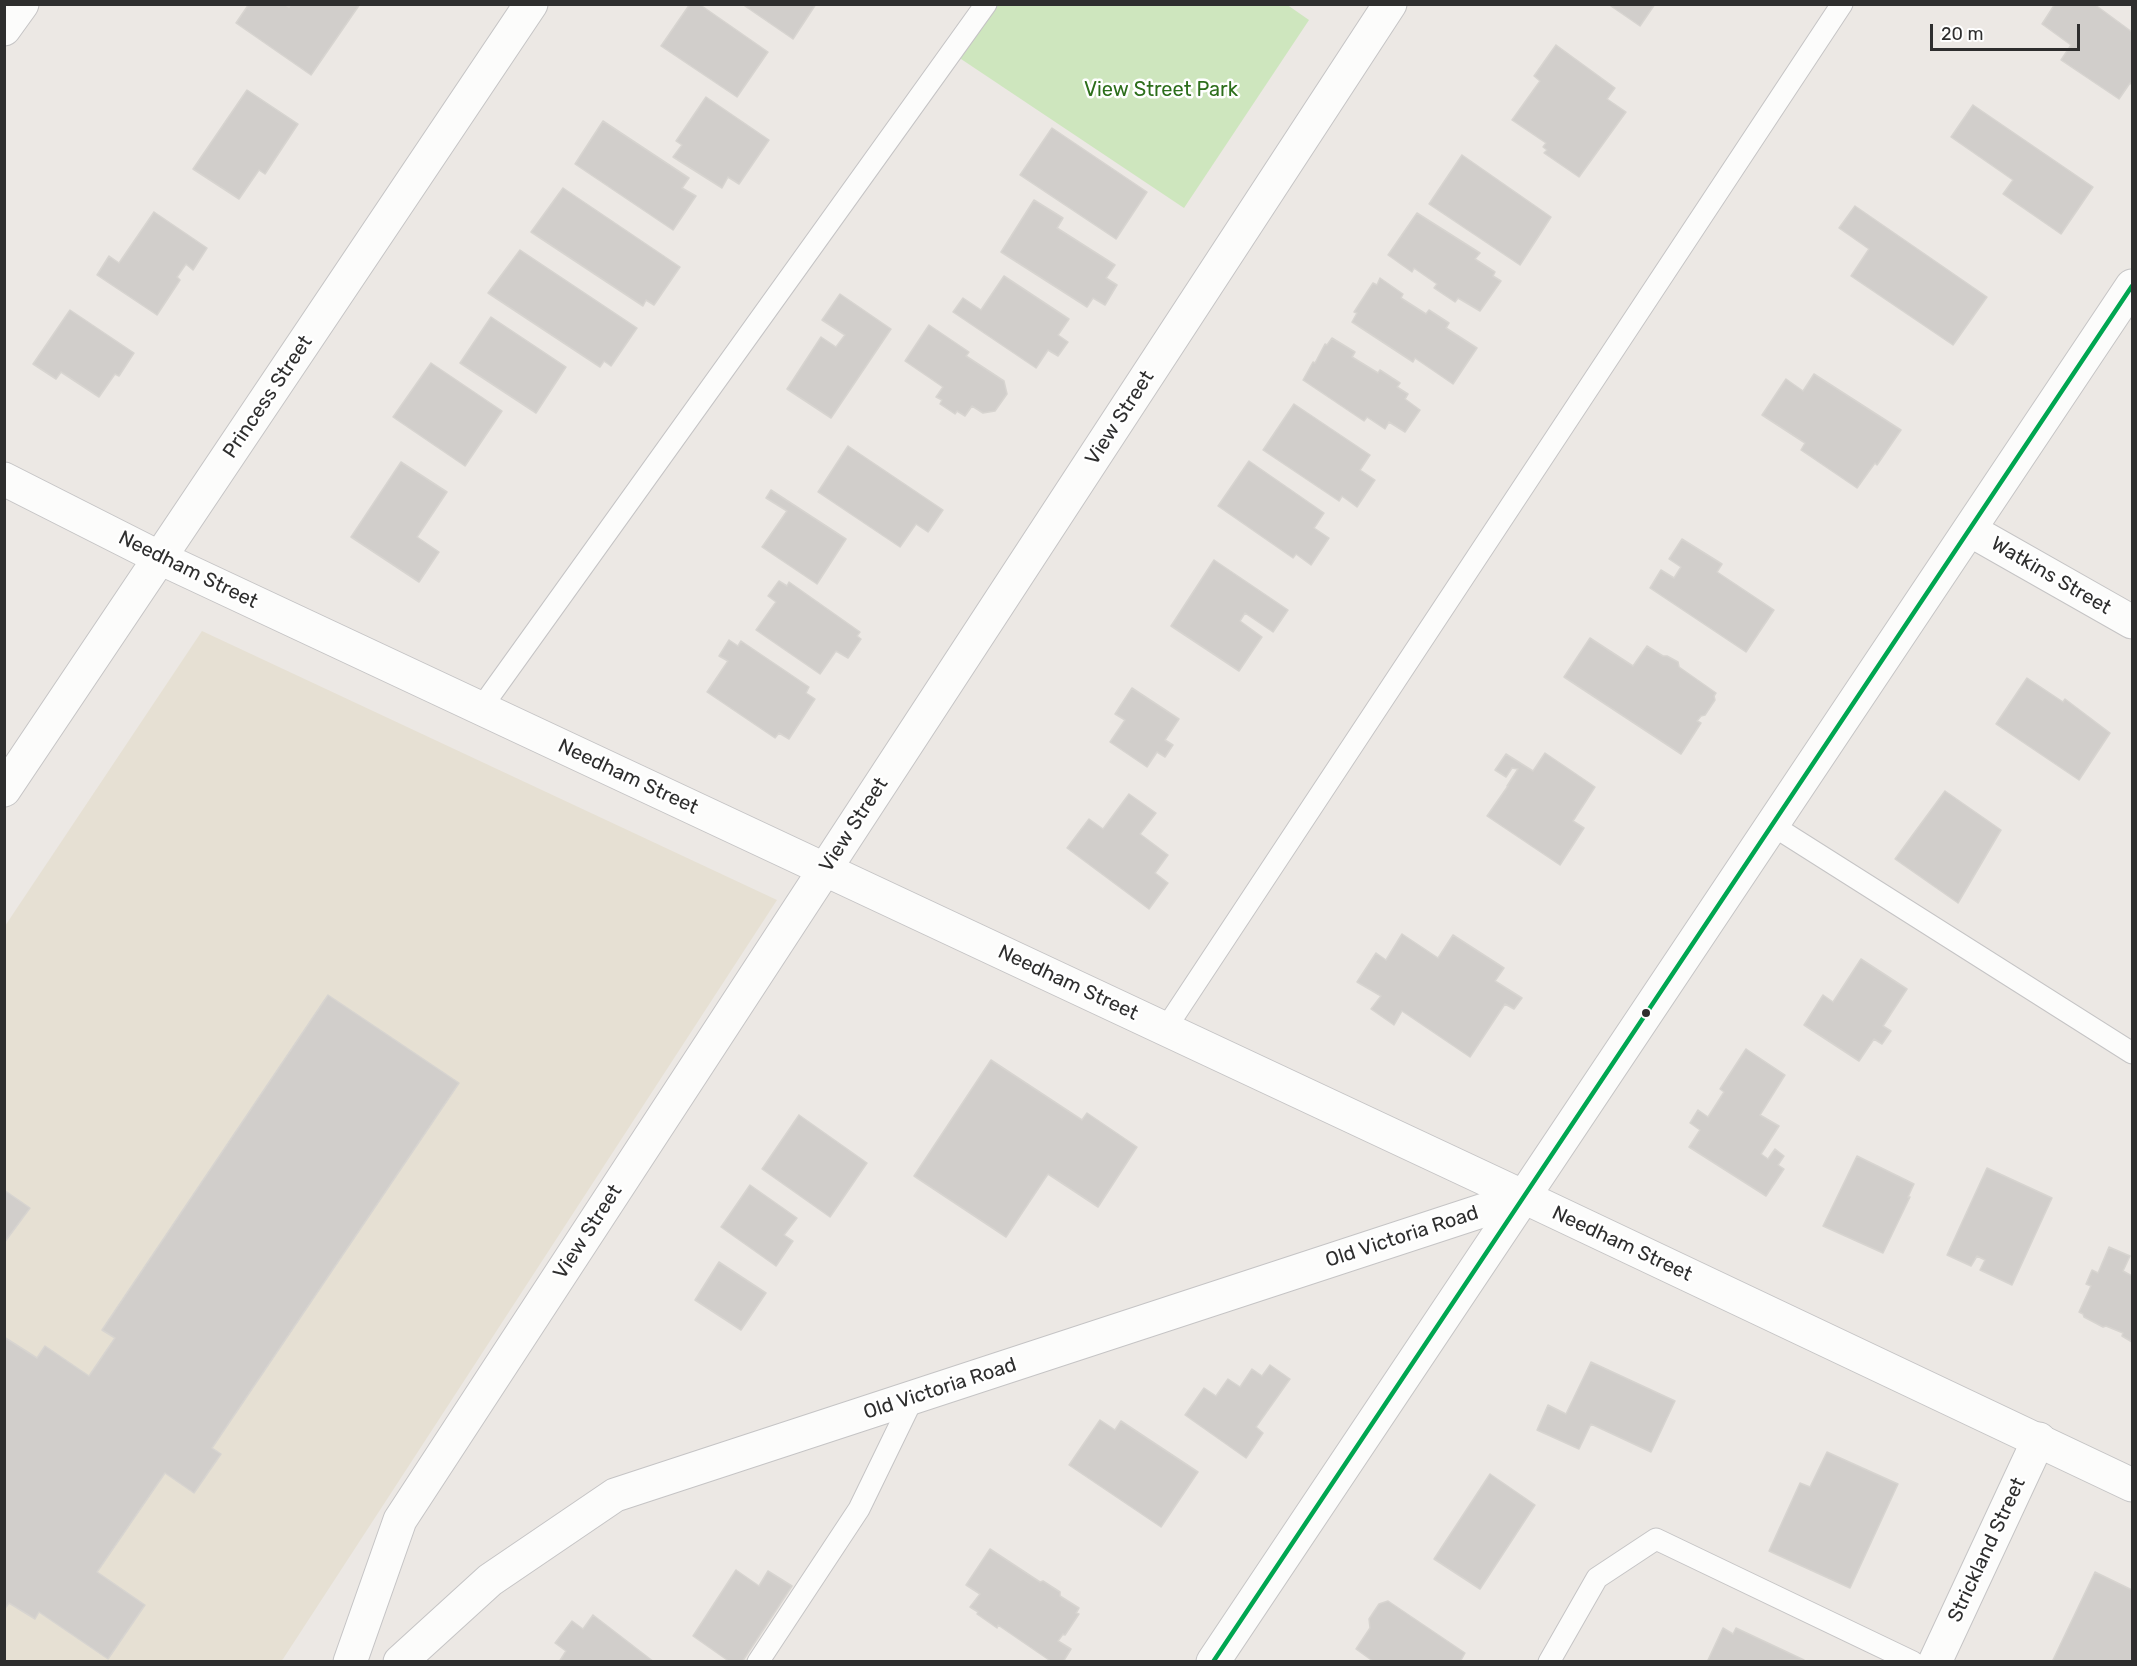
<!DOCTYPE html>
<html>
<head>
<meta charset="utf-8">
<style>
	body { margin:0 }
	#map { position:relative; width:2137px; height:1666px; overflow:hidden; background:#ece8e4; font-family:Rubik,sans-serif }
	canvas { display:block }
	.frame { position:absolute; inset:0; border:6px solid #2e2e2e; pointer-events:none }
	.scale { position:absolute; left:1930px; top:24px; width:150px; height:27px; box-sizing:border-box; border:3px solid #2e2e2e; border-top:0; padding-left:8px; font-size:18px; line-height:21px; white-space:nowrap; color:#2e2e2e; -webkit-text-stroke:4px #fff; paint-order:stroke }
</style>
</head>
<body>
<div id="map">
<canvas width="2137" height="1666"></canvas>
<div class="frame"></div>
<div class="scale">20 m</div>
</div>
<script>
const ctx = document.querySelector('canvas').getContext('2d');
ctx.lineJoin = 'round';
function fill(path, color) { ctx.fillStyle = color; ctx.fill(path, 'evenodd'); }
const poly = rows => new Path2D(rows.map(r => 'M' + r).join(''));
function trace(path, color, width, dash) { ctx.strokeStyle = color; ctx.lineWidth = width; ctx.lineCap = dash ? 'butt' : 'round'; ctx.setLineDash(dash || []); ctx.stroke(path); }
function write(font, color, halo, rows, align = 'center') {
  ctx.font = font + ' Rubik,sans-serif'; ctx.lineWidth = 5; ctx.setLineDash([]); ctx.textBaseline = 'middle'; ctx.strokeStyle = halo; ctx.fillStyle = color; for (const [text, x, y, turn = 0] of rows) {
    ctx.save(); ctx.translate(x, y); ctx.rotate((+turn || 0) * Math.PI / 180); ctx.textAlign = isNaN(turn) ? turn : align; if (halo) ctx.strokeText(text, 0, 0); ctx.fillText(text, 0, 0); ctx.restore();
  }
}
fill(poly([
	[202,631,777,900,283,1659,280,1662,5,1662,5,926]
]), '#e6e0d3');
fill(poly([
	[1286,4,1309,20,1184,208,958,57,993,5]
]), '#cee6be');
const building = poly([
	[249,4,284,4,289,7,291,4,360,4,311,75,236,23,249,4],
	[690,4,699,4,768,52,737,97,661,46,690,4],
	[742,4,816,4,793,39,742,4],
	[1608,4,1655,4,1640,26,1608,4],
	[2055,4,2094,4,2132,32,2132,84,2130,83,2119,99,2061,60,2071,45,2042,24,2055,4],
	[1556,45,1615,88,1607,99,1626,112,1579,177,1544,153,1547,150,1543,147,1546,143,1512,120,1540,81,1534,76,1556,45],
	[247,90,298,124,265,174,259,170,239,199,193,169,247,90],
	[706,97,769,140,739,184,728,177,722,188,673,157,682,145,676,141,706,97],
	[1973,105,2093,187,2061,234,2003,194,2013,180,1951,137,1973,105],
	[603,121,689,178,682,188,696,196,673,230,575,164,603,121],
	[1052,128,1147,192,1116,239,1020,175,1052,128],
	[1462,155,1551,217,1520,265,1429,204,1462,155],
	[563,188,680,267,654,305,646,300,643,306,531,232,563,188],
	[1034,200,1063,218,1057,228,1115,265,1106,278,1117,285,1105,305,1093,298,1087,307,1001,252,1034,200],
	[1855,206,1987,297,1953,345,1851,276,1869,249,1839,228,1855,206],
	[154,212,207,248,193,270,186,264,177,277,180,280,157,315,97,275,109,256,119,263,154,212],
	[1417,213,1480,253,1475,259,1495,272,1493,276,1501,281,1480,311,1458,298,1455,302,1434,288,1437,284,1414,268,1412,272,1388,255,1417,213],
	[520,250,637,328,611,366,604,361,600,367,488,293,520,250],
	[1004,276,1069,319,1058,335,1068,342,1058,356,1048,350,1036,368,953,312,963,298,981,310,1004,276],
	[1380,278,1403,294,1401,298,1426,314,1429,310,1449,323,1446,328,1477,348,1453,384,1415,358,1413,362,1352,322,1357,313,1354,312,1373,283,1377,285,1380,278],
	[840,294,891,329,831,418,787,389,821,337,836,347,845,335,822,320,840,294],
	[70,310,134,353,119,376,115,374,99,397,61,372,56,379,33,364,70,310],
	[491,317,566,367,536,413,460,363,491,317],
	[929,325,969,352,966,356,1004,381,1007,394,995,411,983,413,972,406,965,416,957,411,955,414,940,404,942,400,936,397,943,387,905,361,929,325],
	[1332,338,1355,352,1352,357,1378,373,1380,370,1400,383,1397,387,1408,394,1405,399,1420,410,1405,432,1389,422,1385,429,1367,417,1364,421,1303,380,1313,362,1315,363,1325,344,1327,345,1332,338],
	[431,363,502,411,465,466,393,417,431,363],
	[1814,374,1901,430,1877,465,1875,463,1857,488,1801,450,1805,443,1762,415,1786,379,1803,391,1814,374],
	[1294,404,1370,455,1360,470,1375,480,1357,507,1342,496,1339,501,1263,450,1294,404],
	[848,446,943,510,928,532,916,524,900,547,818,492,848,446],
	[1249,461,1324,513,1314,528,1329,538,1311,565,1296,554,1293,558,1218,506,1249,461],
	[401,462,447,492,417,537,439,552,419,582,351,537,401,462],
	[771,490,846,539,817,584,762,547,787,511,766,498,771,490],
	[1682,539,1722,564,1717,572,1774,610,1746,652,1650,588,1661,570,1674,578,1681,567,1669,559,1682,539],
	[1214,560,1288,610,1273,632,1245,613,1240,621,1262,637,1239,671,1171,626,1214,560],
	[779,581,787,586,789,582,860,632,857,636,861,639,848,658,836,651,820,674,756,630,776,602,768,596,779,581],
	[1590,638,1633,666,1647,646,1663,656,1667,656,1678,662,1679,667,1716,693,1714,696,1715,700,1705,715,1701,716,1697,721,1701,723,1681,754,1564,677,1590,638],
	[729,640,738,646,741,641,809,687,806,693,815,699,789,739,779,733,775,738,707,692,728,661,719,656,729,640],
	[2027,678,2063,702,2065,699,2110,733,2079,780,1996,724,2027,678],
	[1132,688,1179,719,1165,740,1173,745,1165,757,1157,752,1147,767,1110,742,1125,720,1115,714,1132,688],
	[1545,753,1595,787,1573,821,1584,828,1560,865,1487,816,1508,786,1507,786,1518,769,1512,768,1506,777,1495,770,1506,754,1533,771,1545,753],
	[1945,791,2001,830,1958,903,1895,859,1945,791],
	[1129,794,1156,813,1140,834,1168,855,1155,873,1168,883,1149,909,1067,848,1089,819,1103,829,1129,794],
	[1402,934,1438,958,1453,935,1504,968,1495,981,1522,998,1514,1009,1505,1004,1470,1057,1402,1011,1394,1025,1371,1009,1381,996,1357,982,1376,953,1386,960,1402,934],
	[1861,959,1907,989,1883,1026,1891,1031,1882,1044,1874,1039,1859,1061,1804,1025,1823,995,1833,1002,1861,959],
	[328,995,459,1083,212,1448,221,1454,194,1493,165,1473,97,1572,145,1605,108,1659,39,1612,35,1619,9,1603,4,1610,4,1337,37,1358,45,1346,89,1376,115,1338,102,1330,328,995],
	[1746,1049,1785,1075,1760,1115,1779,1126,1761,1154,1768,1159,1775,1149,1784,1156,1778,1165,1784,1169,1766,1196,1689,1147,1700,1130,1690,1123,1698,1110,1708,1117,1724,1092,1720,1089,1746,1049],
	[991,1060,1082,1120,1087,1113,1137,1147,1098,1207,1048,1174,1006,1237,914,1176,991,1060],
	[799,1115,867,1163,830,1217,762,1169,799,1115],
	[1857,1156,1914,1184,1908,1197,1910,1197,1883,1253,1823,1226,1857,1156],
	[1987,1168,2052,1198,2012,1285,1980,1270,1985,1260,1977,1256,1971,1266,1947,1255,1987,1168],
	[750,1185,797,1218,784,1235,793,1241,776,1266,721,1227,750,1185],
	[4,1190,30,1208,4,1243,4,1190],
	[2109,1247,2130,1256,2123,1271,2132,1276,2132,1342,2122,1336,2123,1333,2106,1326,2103,1327,2084,1317,2083,1314,2079,1312,2091,1286,2086,1284,2092,1270,2098,1273,2109,1247],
	[719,1262,766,1293,741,1330,695,1300,719,1262],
	[1591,1362,1675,1401,1651,1452,1591,1424,1579,1449,1537,1430,1548,1405,1566,1414,1591,1362],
	[1270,1365,1290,1379,1256,1427,1263,1433,1246,1458,1185,1415,1204,1388,1216,1396,1228,1379,1240,1387,1252,1369,1262,1376,1270,1365],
	[1100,1420,1115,1430,1121,1421,1198,1472,1161,1527,1069,1465,1100,1420],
	[1827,1452,1898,1484,1850,1588,1769,1551,1800,1483,1810,1487,1827,1452],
	[1490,1474,1535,1505,1480,1589,1434,1559,1490,1474],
	[990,1549,1040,1582,1043,1581,1060,1592,1060,1596,1079,1608,1076,1613,1079,1614,1065,1635,1063,1634,1058,1641,1071,1649,1063,1662,1052,1662,998,1625,997,1628,977,1614,978,1612,970,1607,980,1594,966,1585,990,1549],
	[736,1570,759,1586,768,1571,792,1586,742,1662,730,1662,693,1636,736,1570],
	[2095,1572,2132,1590,2132,1662,2052,1662,2095,1572],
	[1388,1601,1465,1653,1460,1662,1374,1662,1356,1649,1370,1628,1369,1619,1379,1604,1388,1601],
	[593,1615,654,1662,559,1662,566,1651,555,1643,572,1621,583,1629,593,1615],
	[1723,1628,1733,1634,1736,1628,1804,1660,1711,1662,1708,1660,1723,1628]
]);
fill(building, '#d1cecb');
trace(building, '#d7d4d0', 1.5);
const lane = poly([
	[481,708,986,4],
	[1772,825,2132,1053],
	[1166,1028,1842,4],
	[758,1662,859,1509,913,1398],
	[1549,1662,1597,1578,1656,1539,1913,1662]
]);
const street = poly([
	[4,29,22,4],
	[4,479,160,558,1524,1197],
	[1970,530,2132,622],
	[4,790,531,4],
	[350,1662,400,1520,1390,4],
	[400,1662,490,1580,615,1495,1524,1197],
	[1935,1662,2039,1439]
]);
const secondary = poly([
	[1524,1197,2132,1485],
	[1213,1662,2132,286]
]);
trace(lane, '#c5c4c5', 23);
trace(street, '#c5c4c5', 35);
trace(secondary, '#c5c4c5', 35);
trace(lane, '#fcfcfb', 21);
trace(street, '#fcfcfb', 33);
trace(secondary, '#fcfcfb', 33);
trace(poly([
	[1213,1662,2132,286]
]), '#00a651', 4.5);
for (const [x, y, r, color] of [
	[1646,1013,5,"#2e2e2e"]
]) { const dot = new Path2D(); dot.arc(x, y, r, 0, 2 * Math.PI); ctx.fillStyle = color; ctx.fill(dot); trace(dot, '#fff', 2); }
write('20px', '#2c6e1b', '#fff', [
	["View Street Park",1161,90]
]);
write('20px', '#2e2e2e', '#fff', [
	["Princess Street",268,397,-56],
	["View Street",1120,418,-57],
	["Needham Street",188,570,26],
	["Watkins Street",2051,576,30],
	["Needham Street",628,777,25],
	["View Street",854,825,-57],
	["Needham Street",1068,983,25],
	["View Street",588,1232,-57],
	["Old Victoria Road",1402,1237,-18],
	["Needham Street",1622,1244,25],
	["Old Victoria Road",940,1389,-18],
	["Strickland Street",1987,1550,-65]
]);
</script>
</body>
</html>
